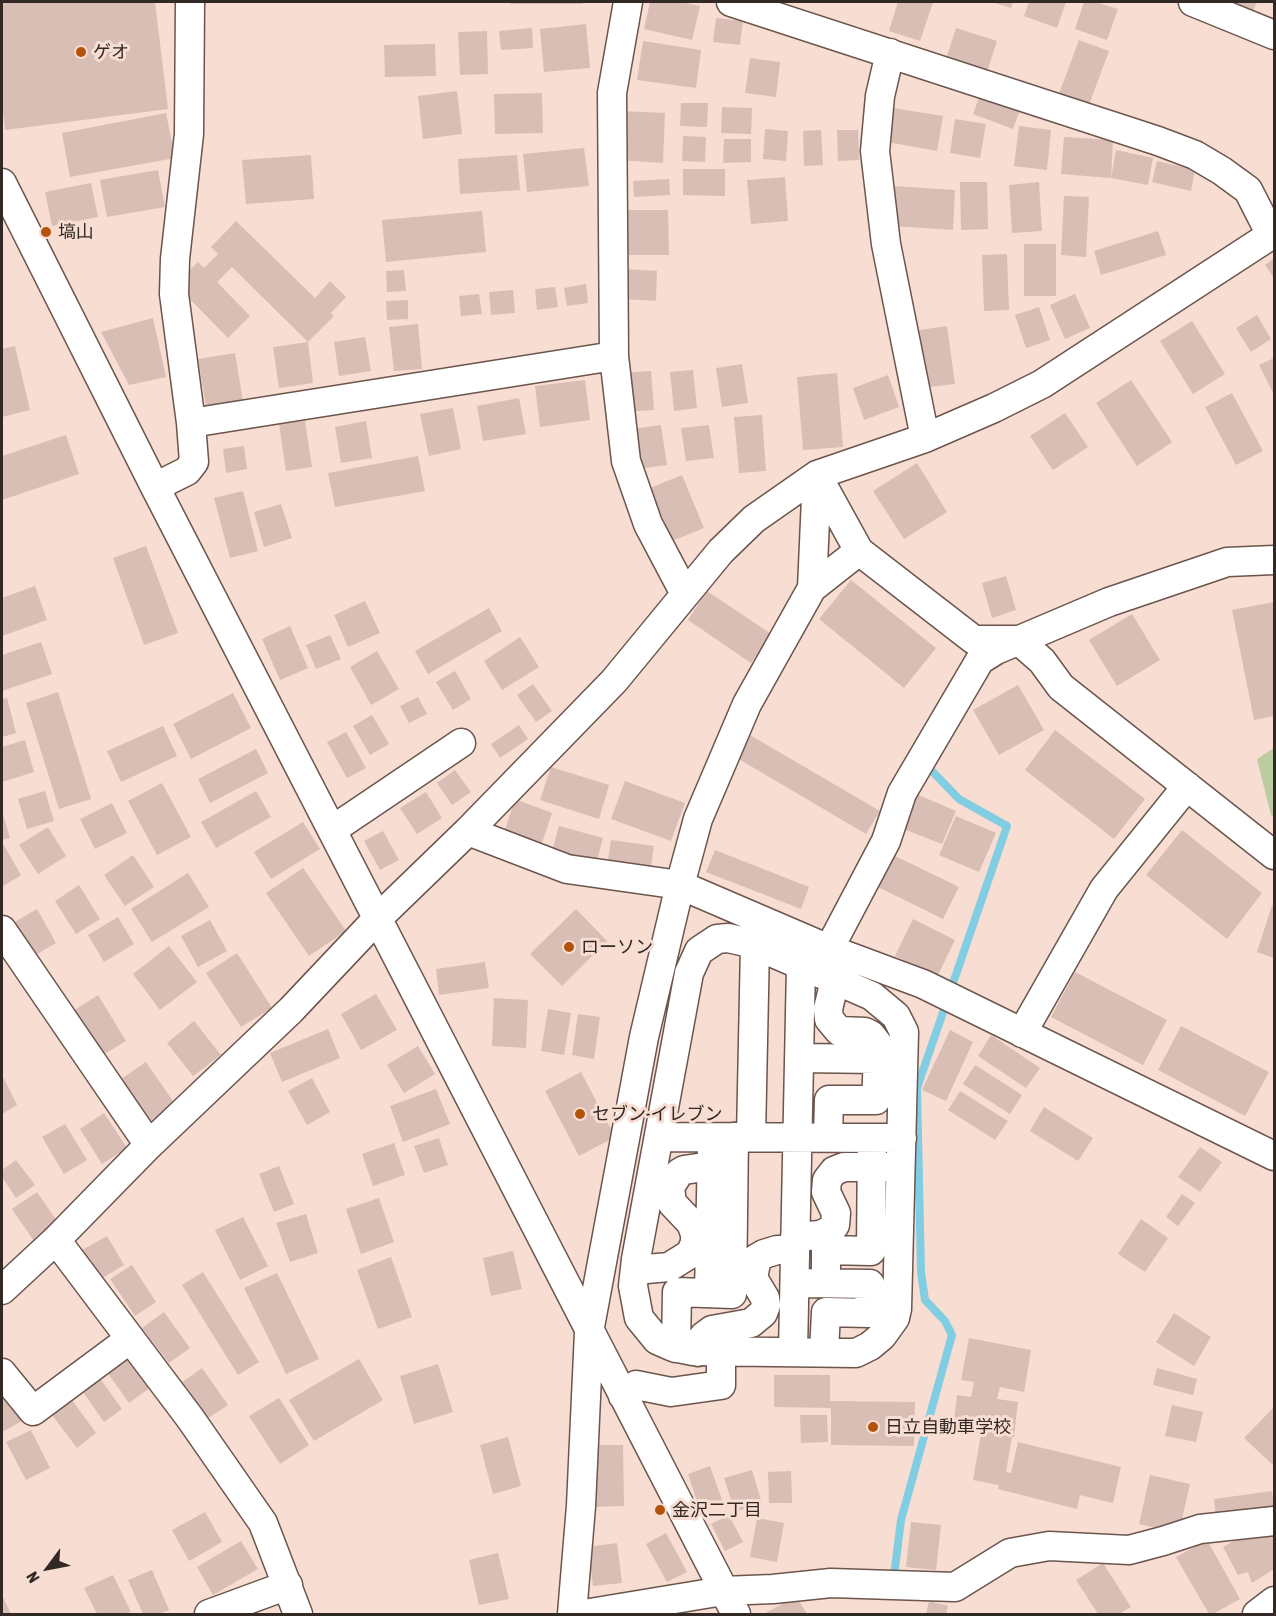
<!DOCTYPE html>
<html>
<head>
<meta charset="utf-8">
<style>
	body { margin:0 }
	#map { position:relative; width:1276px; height:1616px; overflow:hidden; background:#f8ddd3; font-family:"Asap Condensed",sans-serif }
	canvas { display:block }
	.frame { position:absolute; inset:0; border:3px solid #322824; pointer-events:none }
	.north { position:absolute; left:18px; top:1538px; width:60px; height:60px; -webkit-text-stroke:4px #f8ddd3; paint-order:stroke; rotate:238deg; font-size:16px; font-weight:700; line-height:24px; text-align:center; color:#322824 }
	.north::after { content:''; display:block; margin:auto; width:21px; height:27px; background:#322824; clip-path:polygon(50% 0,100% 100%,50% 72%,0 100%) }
</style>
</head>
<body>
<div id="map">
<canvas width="1276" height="1616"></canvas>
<div class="frame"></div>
<div class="north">N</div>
</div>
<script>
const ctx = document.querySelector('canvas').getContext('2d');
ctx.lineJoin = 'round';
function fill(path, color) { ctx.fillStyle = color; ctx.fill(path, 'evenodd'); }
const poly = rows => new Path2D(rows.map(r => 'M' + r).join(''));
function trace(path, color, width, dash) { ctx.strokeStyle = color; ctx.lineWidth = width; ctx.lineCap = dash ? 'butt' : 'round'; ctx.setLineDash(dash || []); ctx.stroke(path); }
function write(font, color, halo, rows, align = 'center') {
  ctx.font = font + ' "Asap Condensed","Noto Sans JP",sans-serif'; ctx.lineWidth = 6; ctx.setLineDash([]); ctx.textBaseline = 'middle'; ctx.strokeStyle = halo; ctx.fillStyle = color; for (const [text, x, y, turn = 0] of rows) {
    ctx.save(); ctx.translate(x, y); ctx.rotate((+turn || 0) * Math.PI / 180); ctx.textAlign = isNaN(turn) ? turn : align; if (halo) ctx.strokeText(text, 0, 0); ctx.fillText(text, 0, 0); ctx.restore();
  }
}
fill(poly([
	[1274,748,1274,817,1271,815,1257,759]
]), '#bbcca1');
trace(poly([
	[895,1568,901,1520,952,1335,945,1321,925,1300,921,1272,917,1088,1007,826,959,799,931,770]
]), '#81cde1', 8);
fill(poly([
	[2,2,155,2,168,109,5,130,2,102],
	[510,2,583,2,583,4,510,4],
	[650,2,681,2,700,6,692,40,644,29],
	[898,2,933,2,920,41,889,31],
	[992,2,1013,2,1011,8],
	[1029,2,1066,2,1057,28,1024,16],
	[1084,2,1096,2,1118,9,1107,40,1075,29],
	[1215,2,1257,2,1251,16],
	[716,18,743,21,740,45,713,42],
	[586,24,590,68,544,72,540,29],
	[532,28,533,48,501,50,499,31],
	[956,28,997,41,986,75,945,62],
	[487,31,488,74,460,75,458,32],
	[1079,40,1109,51,1087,110,1057,99],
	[643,41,701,50,696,88,637,80],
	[435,44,436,76,385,77,384,45],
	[750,58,780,62,776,97,745,93],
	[457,91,462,134,423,139,418,96],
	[542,93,543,133,495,134,494,94],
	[980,95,1020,110,1013,129,973,114],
	[681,103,708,103,707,127,680,126],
	[722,107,752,108,751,134,721,133],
	[893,108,943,116,937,151,887,142],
	[621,111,665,113,663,163,618,160],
	[166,113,175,158,70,177,62,133],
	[955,119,986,124,980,158,950,153],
	[1019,126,1051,130,1047,170,1014,166],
	[765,129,788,131,786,161,763,159],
	[821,130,823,165,804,166,803,131],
	[837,130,858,130,859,160,838,161],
	[683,136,706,137,705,162,682,161],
	[1064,137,1113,140,1111,178,1061,174],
	[724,139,751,139,751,162,723,163],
	[584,148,589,186,527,192,523,154],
	[1116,150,1153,158,1148,185,1111,178],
	[311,155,314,199,246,204,242,160],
	[517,155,520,190,460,194,458,159],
	[1157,161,1195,170,1191,191,1152,182],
	[683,169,725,169,725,196,683,195],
	[158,170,165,207,107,217,100,180],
	[785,177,788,221,751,224,747,180],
	[669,179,670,195,634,197,633,181],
	[960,182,987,182,988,229,961,230],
	[1039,182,1042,231,1012,233,1009,185],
	[91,183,98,217,52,226,45,192],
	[894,186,955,190,953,230,892,226],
	[1064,196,1089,197,1086,257,1061,255],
	[623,210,668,210,669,255,624,255],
	[482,211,486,252,386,262,382,220],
	[236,221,315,298,330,281,346,297,331,313,334,316,308,342,232,267,217,282,250,316,228,338,175,284,198,262,204,268,218,254,211,247],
	[1158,231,1166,255,1101,275,1094,251],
	[1024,244,1056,244,1056,296,1024,296],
	[1007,254,1009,310,984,311,982,255],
	[1274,258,1274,278,1265,265],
	[625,269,657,271,656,301,624,299],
	[404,270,406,291,387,292,386,271],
	[586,284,588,303,567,306,564,288],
	[555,287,558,307,537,310,535,289],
	[513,290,515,313,491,315,489,292],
	[479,294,482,314,461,316,459,296],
	[1075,294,1090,328,1065,339,1050,305],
	[408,300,408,319,387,320,386,301],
	[1039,307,1050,340,1026,348,1015,315],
	[1257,315,1271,339,1251,352,1236,328],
	[153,318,166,377,129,385,101,332],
	[1192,321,1225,374,1193,394,1160,341],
	[418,324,422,369,394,371,389,327],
	[947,326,955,384,920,388,913,331],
	[365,337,371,371,339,376,334,342],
	[308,342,313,383,279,388,273,347],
	[15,346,30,410,2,417,2,349],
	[235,353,243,401,206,407,198,359],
	[1274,358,1274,395,1259,365],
	[742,364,748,403,722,407,716,368],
	[693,370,697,408,674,411,670,372],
	[651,371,654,410,626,412,623,373],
	[837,373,843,447,803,450,797,377],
	[888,375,899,407,864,420,853,388],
	[585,380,590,420,540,427,535,386],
	[1131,380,1172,442,1137,466,1096,403],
	[1232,393,1263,451,1236,465,1205,407],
	[519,398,526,434,483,441,477,406],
	[453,408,461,449,429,456,420,414],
	[1065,413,1088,447,1053,470,1030,436],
	[762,415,766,471,739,473,734,417],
	[305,421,312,467,286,471,279,424],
	[366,421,372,458,341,463,335,427],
	[661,425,667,465,638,469,632,429],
	[709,425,714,458,686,461,681,428],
	[66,435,79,474,2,500,2,456],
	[244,446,247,469,226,473,223,449],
	[418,456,425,491,335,507,328,473],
	[917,463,947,512,904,539,873,491],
	[682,475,704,528,672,541,650,488],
	[243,491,258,551,230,558,214,498],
	[281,504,292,538,264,547,254,512],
	[146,546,178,633,144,645,113,558],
	[1006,576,1016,610,992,618,982,583],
	[851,580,936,648,904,688,819,619],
	[35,586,47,620,2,636,2,598],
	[707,591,771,634,751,663,688,620],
	[365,601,380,633,348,647,334,615],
	[1274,602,1274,716,1254,720,1232,610],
	[489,608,502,631,428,674,415,651],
	[1132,614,1160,660,1117,686,1089,640],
	[290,626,308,668,280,680,262,639],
	[330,635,341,659,316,669,306,645],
	[520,637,539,667,502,690,484,661],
	[41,642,52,674,2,691,2,655],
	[377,651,399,689,371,705,350,667],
	[455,671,471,699,453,710,436,682],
	[533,684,552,711,536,722,517,695],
	[1018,685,1044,730,999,755,973,710],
	[58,692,91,799,59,809,26,703],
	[233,693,251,728,191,759,173,724],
	[418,697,427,714,409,723,400,706],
	[7,698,16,733,2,737,2,699],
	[372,715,389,744,370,755,353,726],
	[519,725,528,739,500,758,491,744],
	[163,726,177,756,121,782,107,751],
	[1055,730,1145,799,1114,839,1025,770],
	[346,732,366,768,347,778,327,742],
	[750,735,880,811,866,834,737,758],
	[25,740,34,772,2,782,2,747],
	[256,749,268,773,210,803,198,779],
	[551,767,609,785,599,819,540,800],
	[455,770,471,792,452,805,437,783],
	[625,781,685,803,671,841,611,819],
	[162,783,191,837,157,855,128,801],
	[45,791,54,821,27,829,18,799],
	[256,791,271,817,216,848,201,822],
	[426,792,442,818,417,834,400,808],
	[916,794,956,811,942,844,901,828],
	[515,799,552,813,541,846,504,833],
	[112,803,127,833,95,849,80,819],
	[2,811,10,838,2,840],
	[956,816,996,833,979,872,939,855],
	[303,822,320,849,271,879,254,852],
	[559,826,603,838,596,864,552,851],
	[48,827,66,856,38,874,19,845],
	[1182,830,1262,893,1227,939,1146,875],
	[383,831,399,860,380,870,364,841],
	[611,840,654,846,650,873,607,867],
	[2,842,21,875,2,887],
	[715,850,809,887,801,909,706,872],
	[885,851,959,887,943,919,870,883],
	[133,855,154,887,125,906,104,875],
	[303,868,346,931,309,956,266,893],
	[188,873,209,907,152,942,131,909],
	[79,885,100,919,76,934,55,901],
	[1272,905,1274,906,1274,958,1257,952],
	[37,909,56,943,32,957,13,923],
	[576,909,607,941,562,986,530,954],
	[118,917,134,944,104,962,88,935],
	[913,919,955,940,937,977,895,956],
	[210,920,227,951,198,967,181,936],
	[169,946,197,982,160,1010,133,974],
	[237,953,272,1008,241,1027,206,973],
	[485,962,489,988,439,995,436,969],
	[1075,972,1167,1020,1143,1065,1051,1017],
	[376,994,397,1030,361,1050,341,1014],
	[98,995,126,1041,98,1058,70,1013],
	[494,998,528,1000,526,1048,492,1046],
	[548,1009,571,1013,564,1055,541,1051],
	[578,1014,600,1017,594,1059,572,1055],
	[194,1021,221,1055,193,1076,167,1043],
	[1181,1026,1269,1072,1245,1116,1158,1070],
	[328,1029,340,1058,282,1082,270,1053],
	[950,1030,973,1042,946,1101,922,1090],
	[991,1035,1040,1068,1026,1088,978,1056],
	[418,1046,435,1074,404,1093,387,1065],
	[146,1062,175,1104,145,1125,115,1083],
	[975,1065,1022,1095,1010,1114,963,1084],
	[581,1072,615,1137,579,1156,545,1091],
	[2,1075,17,1105,2,1114],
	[312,1078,330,1112,307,1125,288,1091],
	[436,1089,450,1124,403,1142,390,1106],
	[960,1091,1008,1121,995,1140,948,1110],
	[1044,1107,1093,1138,1078,1161,1030,1131],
	[104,1113,127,1148,102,1164,80,1129],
	[65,1124,87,1160,64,1174,42,1137],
	[439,1138,448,1165,424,1173,414,1146],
	[394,1143,405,1175,373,1186,362,1154],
	[1200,1147,1222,1162,1200,1192,1178,1177],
	[16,1160,35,1185,16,1198,2,1177,2,1170],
	[279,1166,294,1204,274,1212,259,1174],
	[37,1192,59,1224,34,1241,12,1209],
	[1182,1194,1195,1203,1178,1226,1166,1217],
	[379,1198,394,1242,361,1254,346,1209],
	[306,1214,318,1253,290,1262,276,1223],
	[243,1217,268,1266,240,1280,215,1230],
	[1141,1219,1168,1238,1145,1272,1118,1254],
	[107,1236,124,1265,99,1280,82,1250],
	[513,1251,522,1289,491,1296,483,1258],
	[391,1257,412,1317,378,1329,357,1270],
	[132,1265,156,1302,135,1316,110,1279],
	[203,1272,259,1362,238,1375,182,1285],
	[277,1273,319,1359,286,1374,244,1288],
	[164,1312,190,1348,169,1363,142,1328],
	[1174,1313,1211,1337,1194,1366,1156,1342],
	[969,1338,1031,1350,1024,1392,1000,1387,997,1399,1018,1402,1014,1437,1012,1437,1006,1472,1011,1473,1018,1442,1121,1467,1113,1503,1080,1495,1077,1509,998,1489,999,1485,973,1480,981,1434,953,1430,957,1395,971,1397,974,1382,961,1380],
	[127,1353,151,1387,129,1403,105,1369],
	[359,1359,383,1400,314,1441,289,1400],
	[438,1364,453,1412,414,1424,400,1376],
	[202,1368,228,1405,207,1419,181,1383],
	[1157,1368,1197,1379,1193,1395,1153,1385],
	[96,1373,122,1409,104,1422,78,1385],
	[774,1375,830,1375,830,1401,915,1402,914,1446,831,1445,831,1408,774,1407],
	[2,1390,24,1420,2,1432],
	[69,1396,96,1433,77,1448,49,1411],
	[279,1398,309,1445,280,1464,249,1416],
	[1172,1405,1203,1412,1196,1442,1165,1436],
	[1273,1408,1274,1410,1274,1466,1244,1438],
	[800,1415,827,1415,828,1442,801,1443],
	[31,1430,50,1468,26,1480,6,1442],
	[508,1437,521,1486,493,1494,480,1445],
	[587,1445,623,1445,624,1506,588,1507],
	[710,1466,722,1500,699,1508,688,1474],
	[752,1470,762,1503,735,1512,724,1478],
	[791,1471,792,1503,769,1503,768,1472],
	[1150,1475,1190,1484,1179,1533,1139,1524],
	[1272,1491,1274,1509,1216,1517,1214,1499],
	[205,1512,222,1542,189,1561,172,1530],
	[729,1515,743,1542,725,1551,711,1524],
	[757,1518,784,1523,777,1562,750,1557],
	[911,1522,941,1525,936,1570,906,1567],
	[1266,1522,1274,1536,1274,1569,1252,1583,1248,1572,1238,1575,1223,1547],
	[666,1533,687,1572,667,1582,646,1544],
	[1207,1540,1240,1599,1213,1614,1209,1614,1176,1557],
	[241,1541,258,1569,213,1595,197,1567],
	[617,1543,622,1583,593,1586,588,1547],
	[498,1553,509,1599,479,1605,469,1560],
	[1103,1563,1131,1607,1119,1614,1098,1614,1076,1580],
	[152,1570,169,1610,159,1614,143,1614,128,1580],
	[113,1575,131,1612,125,1614,97,1614,84,1588],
	[2,1595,11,1614,2,1614],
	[796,1596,807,1614,764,1614],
	[929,1601,948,1606,946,1614,926,1614]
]), '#d8beb4');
const minor = poly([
	[731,2,1158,141,1195,155,1222,171,1248,190,1271,235],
	[1193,2,1274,35],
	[890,53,880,96,875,151,886,244,925,438],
	[2,183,155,487,736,1614],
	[614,356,612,93,628,2],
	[191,423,614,356,626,461,648,524,685,594],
	[817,475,859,551,974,640,1018,640,1042,661,1061,687,1274,855],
	[155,487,187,471,194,462,191,423,174,294,175,259,189,134,190,2],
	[812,588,817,475],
	[332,830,461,743],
	[468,831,567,869,680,885,829,949,923,984,1274,1156],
	[2,930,149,1145],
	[728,938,750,943,872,996,896,1016,904,1032,897,1309,895,1318,882,1336,870,1346,856,1353,693,1351,673,1347,657,1340,639,1318,633,1286,636,1259,689,973,699,951,717,939,728,938],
	[829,949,886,841,902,793,980,660,996,650,1109,602,1227,562,1274,560],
	[835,980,828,1009,829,1019,839,1031,865,1032,871,1035,878,1044,880,1059],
	[1022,1033,1104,889,1187,786],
	[799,1058,878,1059,876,1100,829,1100,828,1137],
	[659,1137,902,1138],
	[751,1137,755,945],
	[795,1237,820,1235,831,1230,835,1225,836,1213,826,1192,827,1180,834,1171,844,1167,890,1167],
	[56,1240,190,1418,263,1523,298,1614],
	[635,1270,669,1267,690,1254,695,1243,695,1234,691,1223,672,1203,670,1187,679,1173,684,1170,711,1166],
	[808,1283,870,1284,869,1313,826,1312,824,1352],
	[826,1283,826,1250,871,1251,872,1138],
	[2,1290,56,1240,149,1145,291,1010,377,919,468,831,614,681,721,551,754,519,817,475,925,438,994,408,1042,384,1274,233],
	[709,1293,712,1148],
	[676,1348,677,1292,732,1294,734,1137],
	[698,1352,699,1342,704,1336,712,1330,751,1323,763,1313,766,1305,765,1298,753,1278,757,1258,764,1254,777,1250,795,1250],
	[793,1352,801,965],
	[2,1373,33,1411,130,1339],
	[623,1396,636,1385,671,1392,721,1385,721,1352],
	[209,1614,288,1585],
	[572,1614,581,1506,589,1332,644,1037,680,885,698,819,747,704,812,588,859,551],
	[584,1614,723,1591,773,1589,831,1583,955,1587,1010,1553,1049,1546,1129,1550,1163,1541,1200,1529,1274,1521],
	[1257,1614,1274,1601]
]);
trace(minor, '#6b554c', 31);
trace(minor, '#fff', 28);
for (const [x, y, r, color] of [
	[81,52,6,"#b3530b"],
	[46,232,6,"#b3530b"],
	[569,947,6,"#b3530b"],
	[580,1114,6,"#b3530b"],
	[873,1427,6,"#b3530b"],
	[660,1510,6,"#b3530b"]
]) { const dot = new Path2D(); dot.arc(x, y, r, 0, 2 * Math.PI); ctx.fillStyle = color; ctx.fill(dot); trace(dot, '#f8ddd3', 2); }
write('18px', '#322824', '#f8ddd3', [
	["ゲオ",93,52],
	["塙山",58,232],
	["ローソン",581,947],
	["セブン-イレブン",592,1114],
	["日立自動車学校",885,1427],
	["金沢二丁目",672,1510]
], 'left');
</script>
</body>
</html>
